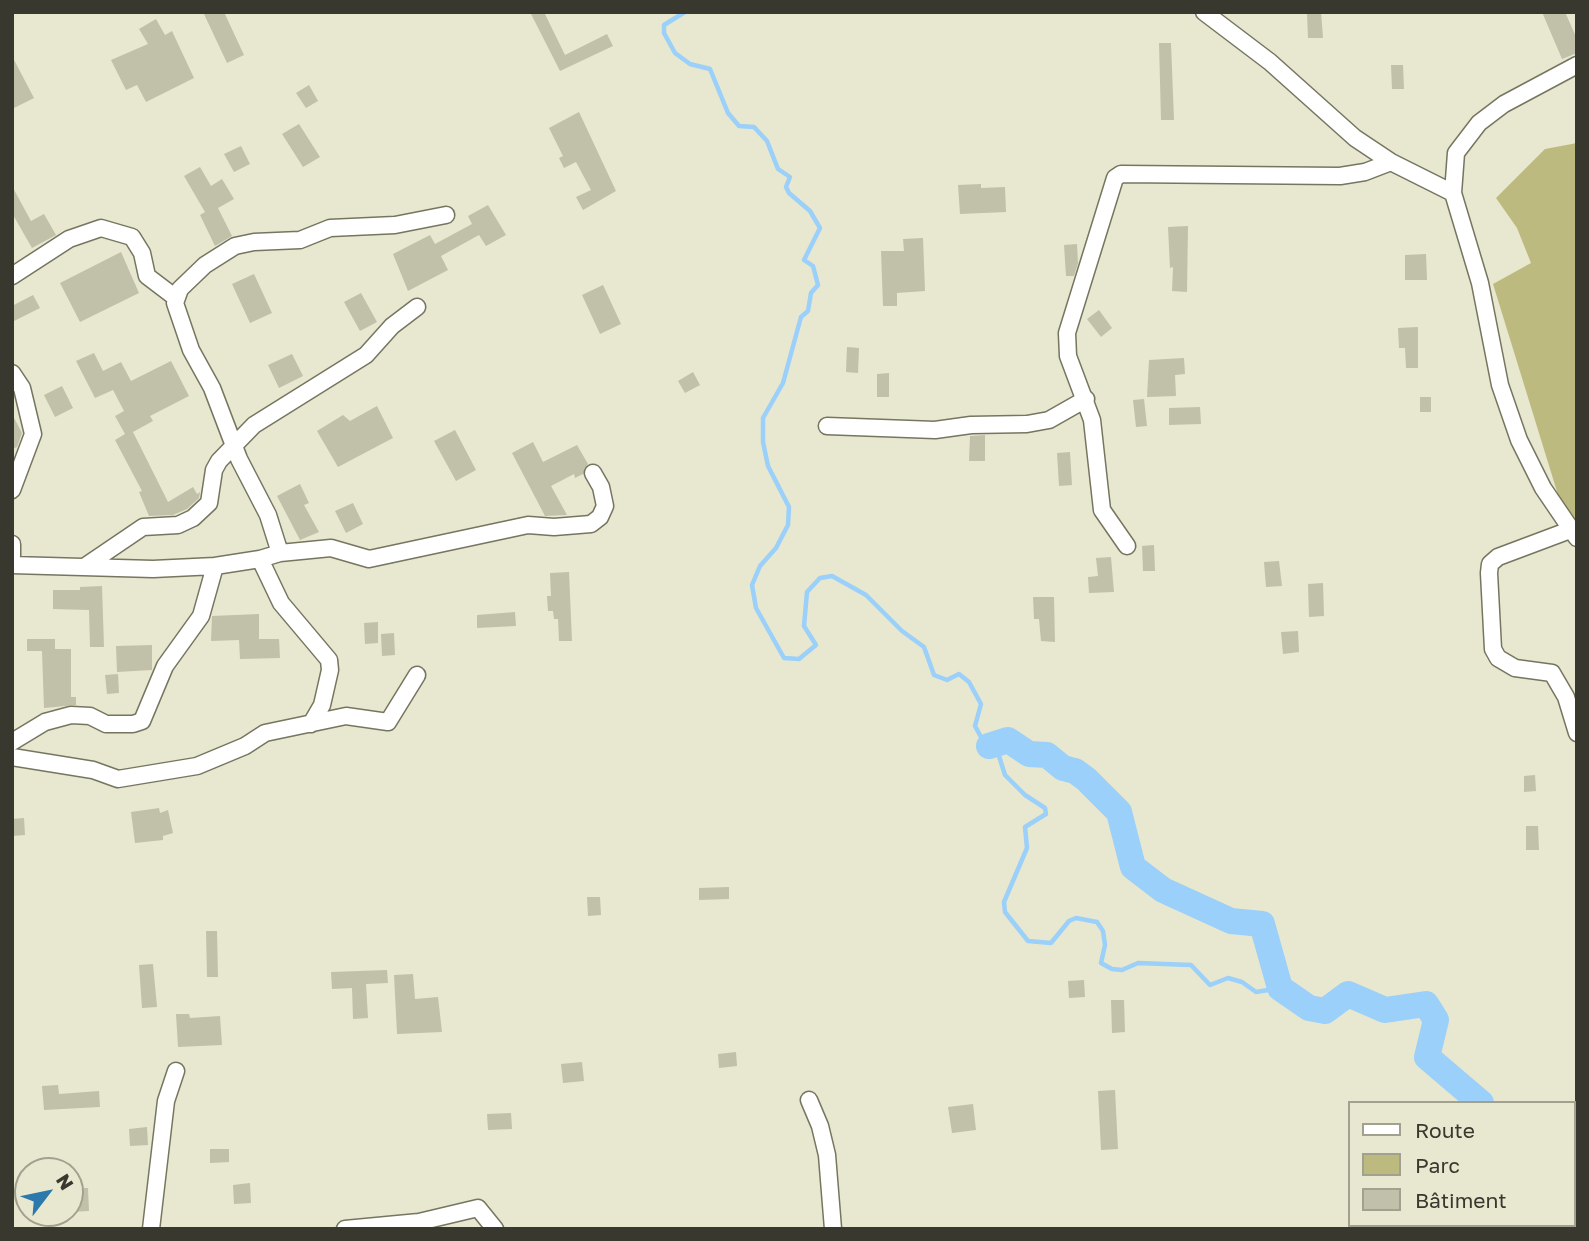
<!DOCTYPE html>
<html>
<head>
<meta charset="utf-8">
<style>
	body { margin:0 }
	#map { position:relative; width:1589px; height:1241px; overflow:hidden; background:#e8e7cf; font-family:"Golos Text",sans-serif }
	canvas { display:block }
	.frame { position:absolute; inset:0; border:14px solid #39382f; pointer-events:none }
	.legend { position:absolute; left:1348px; top:1101px; width:228px; height:126px; box-sizing:border-box; background:#e8e7cf; border:2px solid #a2a18f; margin:0; padding:9px 12px; list-style:none; font-size:21px; color:#39382f }
	.legend li { display:flex; align-items:center; gap:14px; height:35px }
	.legend b { width:35px; border:2px solid #a2a18f }
	.north { position:absolute; left:14px; top:1157px; width:70px; height:70px; box-sizing:border-box; background:#e8e7cf; border:2px solid #a2a18f; border-radius:50%; rotate:58deg; font-size:19px; font-weight:700; line-height:28px; text-align:center; color:#39382f }
	.north::after { content:''; display:block; margin:auto; width:24px; height:32px; background:#2c7aac; clip-path:polygon(50% 0,100% 100%,50% 72%,0 100%) }
</style>
</head>
<body>
<div id="map">
<canvas width="1589" height="1241"></canvas>
<div class="frame"></div>
<ul class="legend">
<li><b style="height:9px;background:#fff"></b>Route</li>
<li><b style="height:19px;background:#bdba7f"></b>Parc</li>
<li><b style="height:19px;background:#c1c0a9"></b>Bâtiment</li>
</ul>
<div class="north">N</div>
</div>
<script>
const ctx = document.querySelector('canvas').getContext('2d');
ctx.lineJoin = 'round';
function fill(path, color) { ctx.fillStyle = color; ctx.fill(path, 'evenodd'); }
const poly = rows => new Path2D(rows.map(r => 'M' + r).join(''));
function trace(path, color, width, dash) { ctx.strokeStyle = color; ctx.lineWidth = width; ctx.lineCap = dash ? 'butt' : 'round'; ctx.setLineDash(dash || []); ctx.stroke(path); }
fill(poly([
	[1577,143,1577,521,1559,498,1493,284,1531,263,1517,228,1496,198,1545,149]
]), '#bdba7f');
trace(poly([
	[685,12,664,25,664,33,675,53,690,64,710,69,728,113,739,126,754,127,767,141,778,169,790,177,786,187,789,193,810,211,820,228,804,260,813,266,818,285,811,293,808,311,801,317,783,383,763,418,763,442,768,466,789,507,788,525,776,548,760,566,752,585,756,608,784,658,799,659,816,645,804,626,807,592,820,578,832,576,866,595,902,631,924,647,934,675,947,680,959,674,969,682,981,704,975,726,981,737,999,756,1005,775,1025,795,1045,808,1046,814,1025,827,1027,848,1004,902,1005,912,1028,941,1051,943,1069,921,1076,918,1097,922,1103,931,1105,945,1101,963,1112,969,1122,970,1138,963,1191,965,1210,985,1228,978,1242,982,1256,992,1280,988]
]), '#9ad0f9', 4.5);
trace(poly([
	[989,746,1008,740,1029,754,1047,755,1063,768,1075,771,1086,779,1119,812,1133,867,1163,890,1231,921,1262,924,1280,988,1309,1008,1325,1011,1348,994,1385,1010,1426,1004,1436,1020,1427,1057,1481,1103],
	[1530,1225,1538,1229]
]), '#9ad0f9', 26);
fill(poly([
	[203,12,224,12,244,55,227,63],
	[530,12,544,12,565,55,607,34,613,46,560,71],
	[1307,12,1321,12,1323,38,1308,38],
	[1542,12,1565,12,1577,39,1577,53,1562,59],
	[156,19,165,35,172,31,194,78,146,102,137,85,126,90,111,60,148,44,139,29],
	[1159,43,1171,43,1174,120,1161,120],
	[12,56,34,98,12,109],
	[1391,65,1403,65,1404,89,1392,89],
	[309,85,318,101,306,108,296,93],
	[579,112,616,191,583,210,576,197,591,190,576,162,564,168,559,158,563,156,549,128],
	[299,124,320,157,303,167,282,134],
	[241,146,250,164,234,172,224,154],
	[200,167,211,186,222,179,234,199,218,208,232,236,215,246,200,215,205,212,184,176],
	[981,184,981,188,1005,187,1006,212,960,214,958,185],
	[12,186,31,221,44,214,56,235,32,248,12,213],
	[488,205,506,235,486,246,479,235,441,256,448,270,408,291,393,254,430,235,435,244,472,224,468,216],
	[1188,226,1187,292,1172,291,1173,267,1170,268,1168,227],
	[923,238,925,291,897,293,897,306,883,306,881,251,904,251,903,239],
	[1077,244,1078,263,1074,276,1066,276,1064,245],
	[121,252,139,293,80,322,60,283],
	[1426,254,1427,280,1405,280,1405,255],
	[254,274,272,313,250,323,232,284],
	[603,285,621,324,600,334,582,295],
	[361,293,377,322,360,331,344,302],
	[33,295,40,308,12,322,12,306],
	[1099,310,1112,328,1101,337,1087,319],
	[1418,327,1418,368,1406,368,1405,348,1399,348,1398,328],
	[847,347,859,348,858,373,846,372],
	[94,353,103,371,121,362,131,381,171,361,189,396,150,416,153,421,133,432,168,502,193,487,197,494,200,492,199,498,187,509,173,515,149,516,139,492,142,491,115,440,125,434,115,416,124,411,113,390,95,398,76,361],
	[292,354,303,376,279,388,268,365],
	[1184,358,1185,374,1175,375,1176,396,1147,397,1149,360],
	[693,372,700,385,685,393,678,381],
	[889,373,889,397,877,397,877,374],
	[62,386,73,408,55,417,44,395],
	[1420,397,1431,397,1431,412,1420,412],
	[1144,399,1147,426,1136,427,1133,400],
	[377,406,393,438,338,467,317,431,343,415,350,421],
	[1200,407,1201,424,1169,425,1169,408],
	[12,414,22,433,17,447,12,449],
	[455,430,476,470,456,481,434,441],
	[985,435,985,461,969,461,970,436],
	[533,442,543,462,577,445,588,464,583,474,575,478,574,474,551,486,567,515,545,516,512,453],
	[1070,452,1072,485,1059,486,1057,453],
	[300,484,309,503,304,505,319,532,300,540,277,496],
	[353,503,363,524,346,533,335,511],
	[1154,545,1155,571,1143,571,1142,546],
	[1111,557,1114,592,1089,593,1088,577,1098,576,1096,558],
	[1279,561,1282,586,1266,587,1264,562],
	[569,572,572,641,559,641,558,619,554,619,553,611,548,611,547,596,551,596,550,573],
	[1323,583,1324,616,1309,617,1308,584],
	[102,586,104,647,90,647,89,610,53,609,53,590,80,590,80,587],
	[1033,597,1054,597,1055,642,1041,641,1039,619,1034,619],
	[515,612,516,626,477,628,477,615],
	[259,614,259,639,279,639,280,658,240,659,239,640,211,641,212,616],
	[378,622,378,643,365,644,364,623],
	[1298,631,1299,652,1283,654,1281,632],
	[394,633,395,655,382,656,381,634],
	[27,639,55,639,55,649,71,649,71,697,76,697,76,705,44,708,42,651,27,651],
	[152,645,152,670,117,672,116,646],
	[118,674,119,693,107,694,105,675],
	[1535,775,1536,791,1524,792,1524,776],
	[159,808,160,813,168,810,173,833,163,836,163,840,135,843,131,812],
	[24,818,25,835,12,836,12,819],
	[1526,826,1538,826,1539,850,1526,850],
	[729,887,729,899,699,900,699,888],
	[587,897,600,897,601,915,588,916],
	[206,931,217,931,218,977,207,977],
	[153,964,157,1007,142,1008,139,965],
	[387,970,388,983,366,984,368,1018,353,1019,352,988,332,989,331,972],
	[413,974,415,999,438,997,442,1032,397,1034,394,975],
	[1084,980,1085,997,1069,998,1068,981],
	[1111,1000,1124,1000,1125,1032,1112,1033],
	[176,1014,189,1014,190,1018,220,1016,222,1045,178,1047],
	[736,1052,737,1066,719,1068,718,1054],
	[582,1062,584,1081,563,1083,561,1064],
	[58,1085,59,1094,99,1091,100,1107,44,1110,42,1086],
	[1115,1090,1118,1149,1101,1150,1098,1091],
	[973,1104,976,1130,952,1133,948,1107],
	[511,1113,512,1129,488,1130,487,1114],
	[147,1127,148,1145,130,1146,129,1129],
	[210,1149,229,1149,229,1162,210,1163],
	[250,1183,251,1203,234,1204,233,1185],
	[70,1188,88,1188,89,1211,70,1212]
]), '#c1c0a9');
const minor = poly([
	[1204,12,1270,62,1355,138,1391,162,1453,193],
	[1577,65,1504,104,1479,123,1456,153,1453,193,1480,283,1500,385,1519,440,1543,488,1577,538],
	[12,276,69,239,101,228,132,237,142,253,147,276,176,298],
	[12,373,22,388,33,434,12,490],
	[827,426,935,430,971,425,1027,424,1049,420,1086,399],
	[1570,530,1498,557,1490,564,1489,573,1493,649,1498,658,1515,668,1552,673,1566,697,1577,733],
	[12,544,12,556],
	[1127,546,1102,510,1092,420,1068,356,1067,333,1115,178,1121,174,1340,176,1365,172,1391,162],
	[280,553,331,548,369,559,528,525,554,527,591,524,600,517,605,506,601,487,593,473],
	[260,559,281,603,329,660,330,670,322,705,311,724],
	[12,565,153,569,215,566,201,616,165,666,142,721,133,724,106,724,90,716,71,715,45,722,12,742],
	[215,566,260,559,280,553,268,515,239,459,212,388,191,350,175,303,180,289,205,265,235,246,254,242,300,240,330,228,395,225,446,215],
	[84,567,143,527,178,525,193,518,209,503,214,470,219,461,254,425,366,355,392,326,417,307],
	[12,757,93,770,118,779,197,766,245,746,265,733,346,716,388,722,417,675],
	[809,1100,820,1126,827,1155,833,1229],
	[151,1229,166,1101,176,1071],
	[345,1229,419,1222,478,1208,495,1229]
]);
trace(minor, '#767560', 19);
trace(minor, '#fff', 16);
</script>
</body>
</html>
